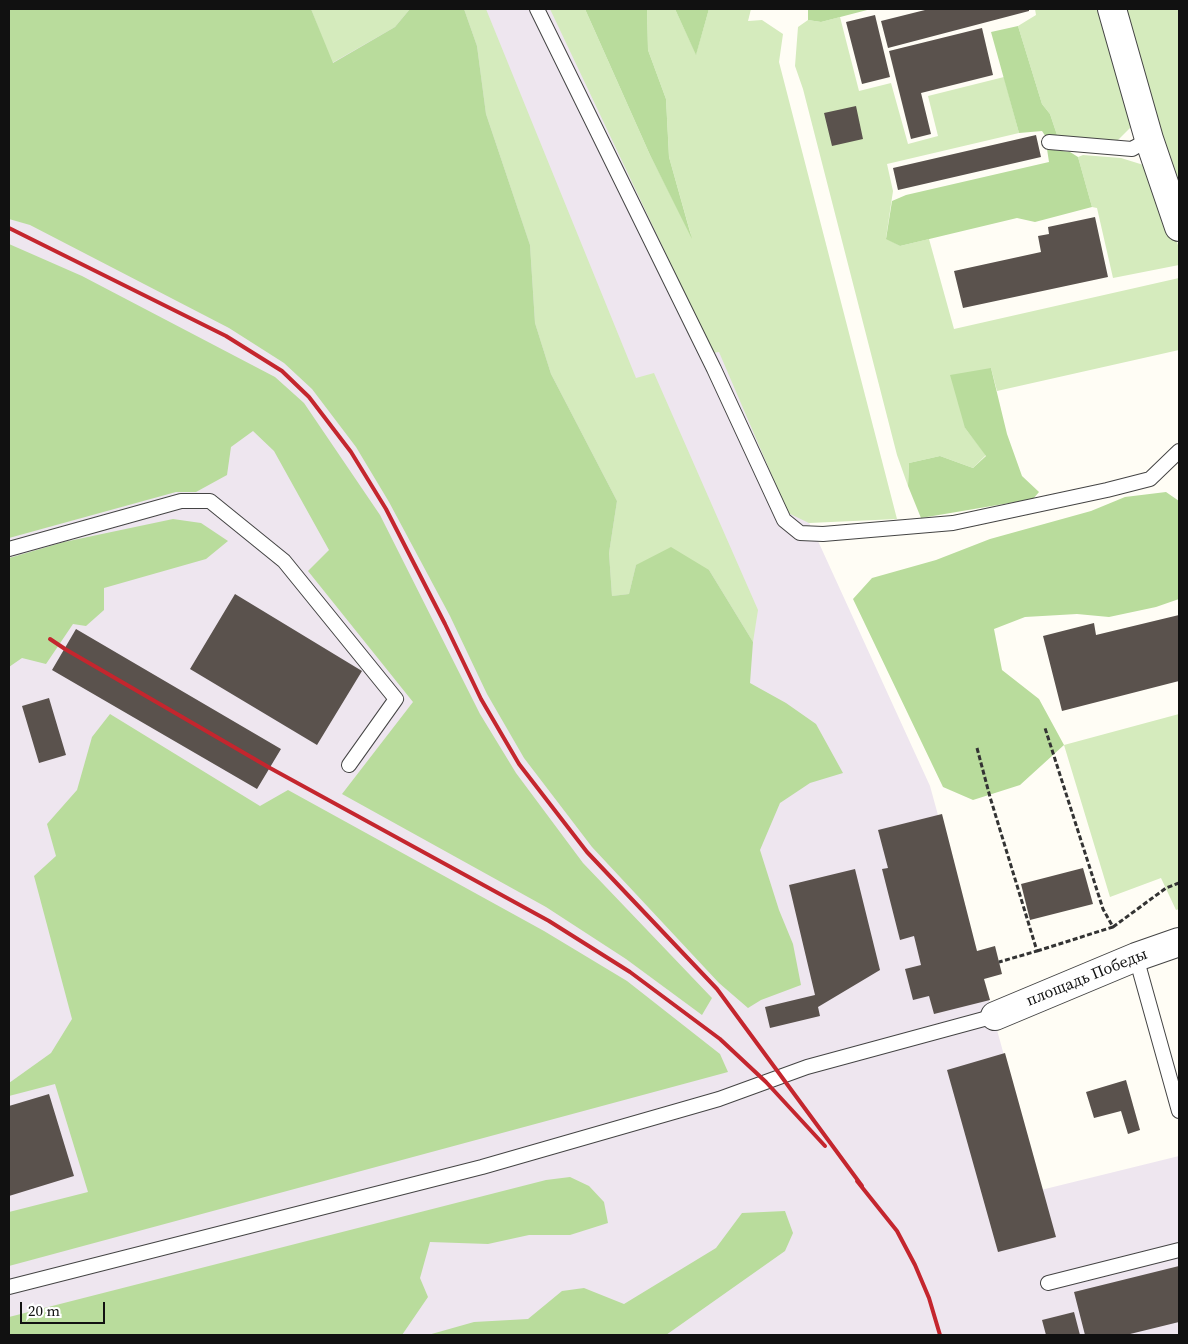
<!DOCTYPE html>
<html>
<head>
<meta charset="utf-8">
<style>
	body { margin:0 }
	#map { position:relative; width:1188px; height:1344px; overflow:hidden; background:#fffdf5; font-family:"Source Serif 4",serif }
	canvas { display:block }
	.frame { position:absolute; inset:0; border:10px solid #111; pointer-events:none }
	.scale { position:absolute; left:20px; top:1302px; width:85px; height:22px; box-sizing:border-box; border:2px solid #111; border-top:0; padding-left:6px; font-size:15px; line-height:18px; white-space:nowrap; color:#111; -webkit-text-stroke:4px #fff; paint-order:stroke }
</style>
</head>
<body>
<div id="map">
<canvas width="1188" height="1344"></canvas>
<div class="frame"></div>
<div class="scale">20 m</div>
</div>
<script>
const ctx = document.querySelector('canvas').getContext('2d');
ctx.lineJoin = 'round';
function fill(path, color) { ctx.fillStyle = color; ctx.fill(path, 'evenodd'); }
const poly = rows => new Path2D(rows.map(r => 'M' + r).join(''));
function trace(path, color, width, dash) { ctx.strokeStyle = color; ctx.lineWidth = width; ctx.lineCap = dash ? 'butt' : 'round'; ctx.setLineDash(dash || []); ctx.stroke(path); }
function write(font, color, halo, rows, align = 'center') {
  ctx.font = font + ' "Source Serif 4",serif'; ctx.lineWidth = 5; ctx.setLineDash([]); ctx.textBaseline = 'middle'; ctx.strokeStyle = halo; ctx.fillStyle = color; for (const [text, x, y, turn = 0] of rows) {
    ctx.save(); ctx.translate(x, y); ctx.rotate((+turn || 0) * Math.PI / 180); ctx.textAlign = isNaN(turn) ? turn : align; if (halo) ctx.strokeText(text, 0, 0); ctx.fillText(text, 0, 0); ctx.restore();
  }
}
fill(poly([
	[9,9,558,9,818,541,930,786,1041,1190,1179,1156,1179,1335,9,1335]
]), '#eee6ef');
fill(poly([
	[311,9,410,9,395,27,332,63],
	[464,9,486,9,636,378,654,373,758,610,753,642,709,570,636,565,629,594,612,596,609,553,617,501,551,374,535,323,530,245,486,114,477,46],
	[550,9,585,9,650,155,691,235,669,157,666,99,648,50,647,9,675,9,696,54,709,9,751,9,748,21,762,20,783,34,779,62,897,519,809,523,788,513,719,352,713,353],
	[1035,9,1104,9,1135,123,1117,141,1058,138,1050,114,1042,104,1018,26,1036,15],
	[1120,9,1179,9,1179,192],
	[840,17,859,91,891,83,908,144,938,136,928,96,1004,77,1019,133,887,164,893,191,886,238,900,246,929,239,954,329,1179,278,1179,350,997,391,991,368,965,428,986,455,973,468,940,456,909,463,908,486,897,455,803,89,795,66,798,27,808,20,821,22],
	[1083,155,1121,158,1150,167,1179,248,1179,265,1113,278,1097,208,1092,207,1078,157],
	[1179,714,1179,909,1176,910,1161,878,1110,897,1064,745]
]), '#d5ebbd');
fill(poly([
	[9,9,311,9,333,63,395,27,410,9,464,9,477,46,486,114,530,245,535,323,551,374,617,501,609,553,612,596,629,594,636,565,671,547,709,570,753,642,750,683,786,703,816,724,843,773,810,783,780,803,760,850,779,910,793,944,801,985,761,1000,748,1008,719,983,592,847,524,758,487,694,450,616,389,502,356,447,312,389,284,363,229,328,30,225,9,219],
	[585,9,647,9,648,50,666,99,669,157,692,239,650,155],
	[675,9,709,9,696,55],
	[808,9,871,9,821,22,808,20],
	[1018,26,1042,104,1050,114,1058,138,1046,137,1042,131,1019,133,991,32],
	[1047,149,1070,152,1078,157,1092,207,1035,222,1017,218,900,246,886,239,892,201,906,195,1049,162],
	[9,244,82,276,275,377,304,403,380,515,480,714,516,773,583,863,712,998,702,1015,626,959,546,907,342,794,413,702,308,571,329,550,274,451,253,431,231,447,227,475,196,492,176,492,9,538],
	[991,368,1007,434,1022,476,1039,492,1033,499,921,518,908,486,909,463,940,456,973,468,986,456,965,428,950,375],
	[1166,492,1179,501,1179,599,1156,607,1109,617,1077,614,1025,617,994,629,1002,670,1039,699,1064,745,1020,785,973,800,943,787,853,599,872,578,936,560,990,539,1091,511,1125,497],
	[173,519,201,523,228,541,206,559,104,588,104,610,86,626,73,624,46,664,22,658,9,667,9,558,64,542],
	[110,714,260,806,288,790,544,931,627,981,720,1054,728,1072,9,1266,9,1212,88,1192,55,1084,9,1096,9,1083,51,1053,72,1019,34,876,56,856,47,824,77,790,92,737],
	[570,1177,589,1186,604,1202,608,1223,570,1235,529,1235,488,1244,430,1242,420,1278,428,1297,402,1335,9,1335,9,1317,546,1180],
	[785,1211,793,1233,785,1251,666,1335,428,1335,474,1322,528,1319,562,1291,584,1288,624,1304,716,1248,742,1213]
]), '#b9dc9c');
fill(poly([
	[929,9,1029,9,1029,11,888,48,881,21],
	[875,15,890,77,862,84,846,22],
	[982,28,993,75,921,93,931,134,911,139,889,51],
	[856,106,863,139,832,146,824,113],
	[1036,135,1041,157,898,190,893,168],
	[1095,217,1108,277,963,308,954,271,1041,252,1038,236,1049,234,1048,227],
	[235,594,362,671,317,745,190,669],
	[1179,615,1179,681,1062,711,1043,636,1094,623,1096,635],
	[76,629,281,749,257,789,52,670],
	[49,698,66,755,39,763,22,706],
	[942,814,977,951,995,946,1002,974,984,979,990,1000,934,1014,929,996,913,1000,905,969,921,965,914,936,900,940,882,869,888,868,878,830],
	[1083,868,1093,904,1030,920,1021,884],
	[855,869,880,970,818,1007,820,1016,770,1028,765,1007,815,995,789,885],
	[1005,1053,1056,1237,998,1252,947,1070],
	[1126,1080,1140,1130,1128,1134,1121,1111,1094,1118,1086,1092],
	[49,1094,74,1176,9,1196,9,1106],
	[1179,1266,1179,1322,1126,1335,1085,1335,1074,1292],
	[1074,1312,1080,1335,1046,1335,1042,1320]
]), '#5a524d');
const lane = poly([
	[537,9,714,369,784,520,800,533,823,534,953,523,1107,490,1150,479,1179,451],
	[1049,142,1132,149,1149,139],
	[9,549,181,501,210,501,284,561,396,699,349,765],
	[1136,957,1179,1111],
	[1048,1283,1179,1250],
	[9,1287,482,1167,719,1099,807,1067,995,1016]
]);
const street = poly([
	[1112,9,1149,139,1179,227],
	[995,1016,1136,957,1179,942]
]);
trace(lane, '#444', 16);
trace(street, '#444', 30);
trace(poly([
	[977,748,990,797,1037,951,999,962],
	[1113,927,1166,888,1179,883],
	[1037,951,1113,927,1103,909,1045,728]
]), '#333', 3, [5, 2.5]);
trace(lane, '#fff', 14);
trace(street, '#fff', 28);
trace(poly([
	[9,228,226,336,282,371,309,397,351,452,386,509,445,624,481,699,519,764,587,852,717,989,862,1186],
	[50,639,65,649,270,768,549,921,630,972,720,1039,766,1082,825,1146],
	[857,1181,897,1231,915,1265,929,1298,940,1335]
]), '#c4262e', 4);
write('16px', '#111', '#fff', [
	["площадь Победы",1087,978,-22]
]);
</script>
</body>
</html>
